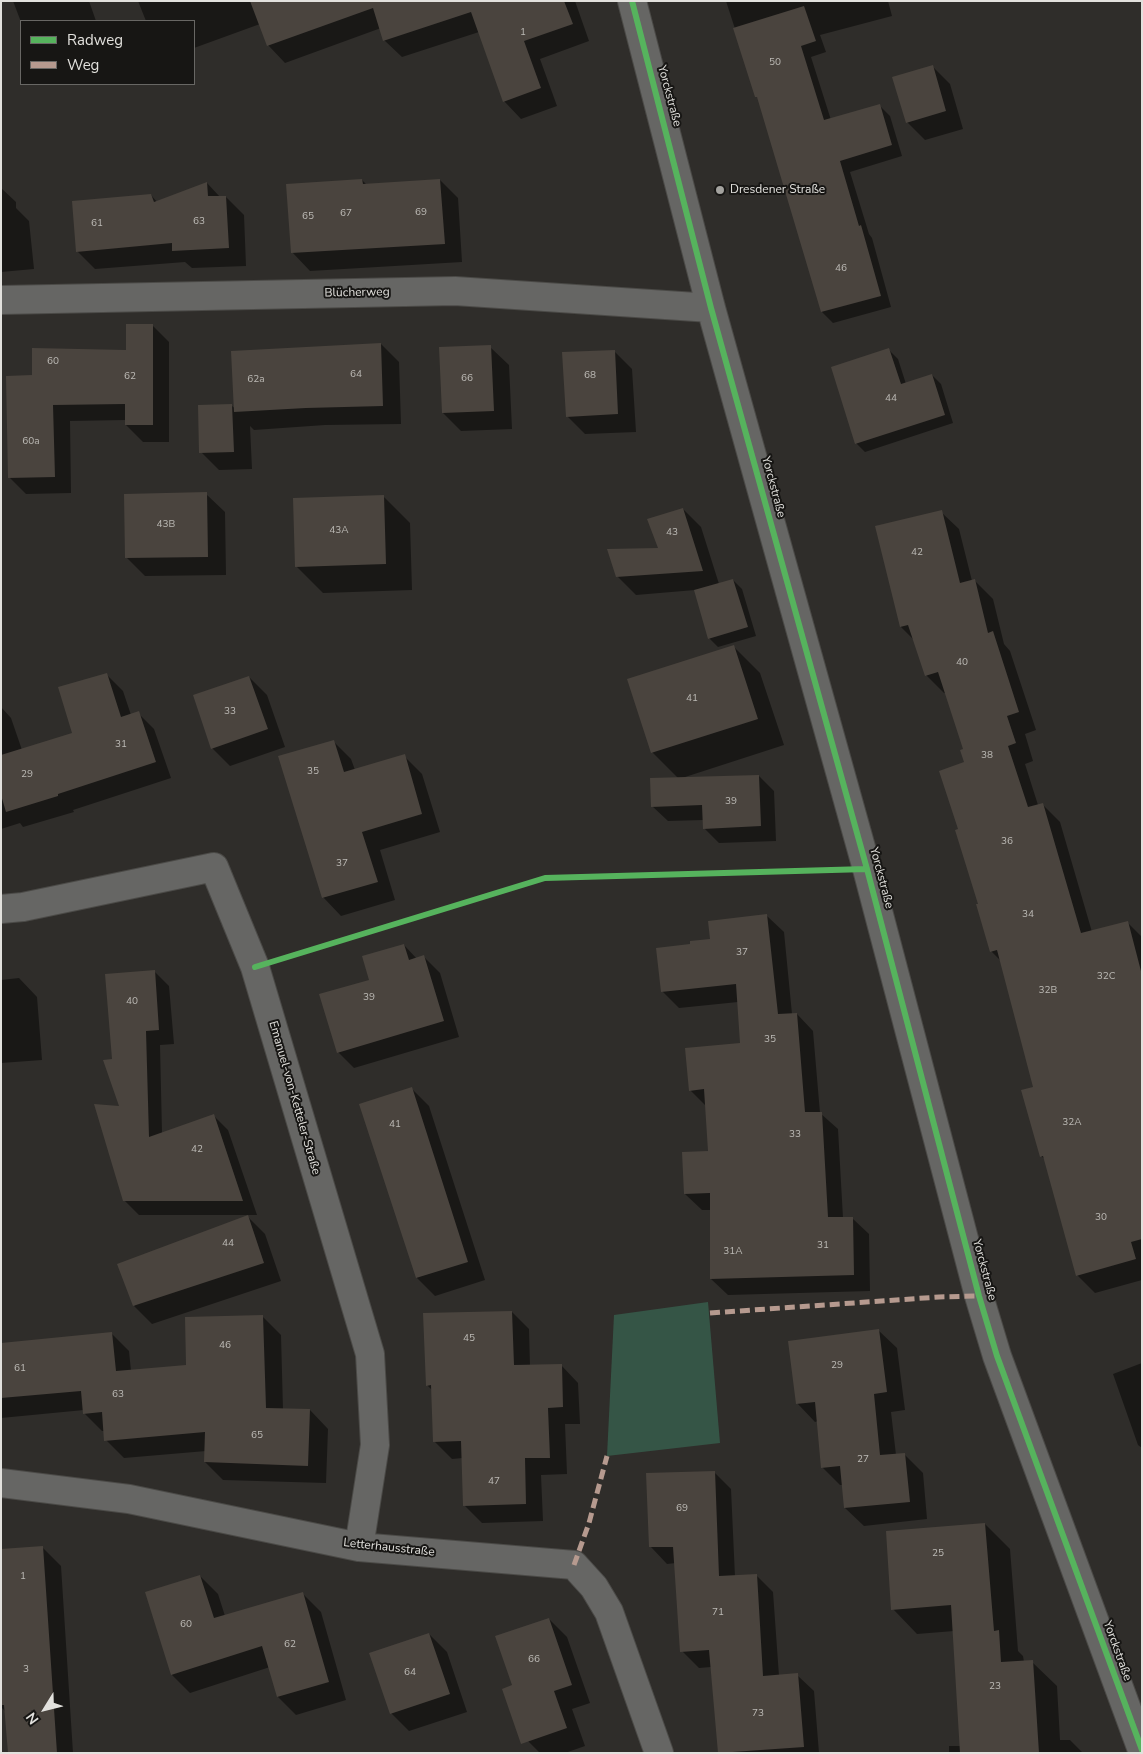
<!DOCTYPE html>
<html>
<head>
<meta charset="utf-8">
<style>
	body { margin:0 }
	#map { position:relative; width:1143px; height:1754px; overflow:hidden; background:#2f2d2a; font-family:"Nunito Sans",sans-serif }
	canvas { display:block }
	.frame { position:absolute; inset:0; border:2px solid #e2e1dd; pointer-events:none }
	.legend { position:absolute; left:20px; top:20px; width:175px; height:65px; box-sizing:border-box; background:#171614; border:1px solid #686764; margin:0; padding:6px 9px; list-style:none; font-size:15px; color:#e2e1dd }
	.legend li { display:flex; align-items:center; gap:10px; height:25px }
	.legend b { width:25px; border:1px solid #686764 }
	.north { position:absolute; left:20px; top:1684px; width:50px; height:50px; -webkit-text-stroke:4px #171614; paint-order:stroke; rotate:234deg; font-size:14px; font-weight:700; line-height:20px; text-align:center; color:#e2e1dd }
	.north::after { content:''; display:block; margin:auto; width:18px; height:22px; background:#e2e1dd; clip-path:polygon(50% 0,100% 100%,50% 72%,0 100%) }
</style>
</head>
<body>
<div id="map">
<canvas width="1143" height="1754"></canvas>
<div class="frame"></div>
<ul class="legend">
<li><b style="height:6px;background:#56b35d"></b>Radweg</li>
<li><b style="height:6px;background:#b69a8f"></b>Weg</li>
</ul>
<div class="north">N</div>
</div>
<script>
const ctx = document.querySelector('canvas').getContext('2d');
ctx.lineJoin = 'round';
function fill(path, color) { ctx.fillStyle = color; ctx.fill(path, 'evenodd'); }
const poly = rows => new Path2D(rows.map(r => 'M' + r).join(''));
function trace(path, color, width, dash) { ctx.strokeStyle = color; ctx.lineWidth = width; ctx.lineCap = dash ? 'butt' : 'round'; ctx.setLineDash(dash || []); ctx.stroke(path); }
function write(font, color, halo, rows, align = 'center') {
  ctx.font = font + ' "Nunito Sans",sans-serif'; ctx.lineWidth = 4; ctx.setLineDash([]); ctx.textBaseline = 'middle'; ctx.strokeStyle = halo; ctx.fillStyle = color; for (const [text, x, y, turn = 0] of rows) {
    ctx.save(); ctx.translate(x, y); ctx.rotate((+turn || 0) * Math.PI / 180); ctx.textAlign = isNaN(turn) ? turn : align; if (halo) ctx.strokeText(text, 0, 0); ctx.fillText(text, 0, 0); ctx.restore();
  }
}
fill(poly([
	[708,1302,720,1443,607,1456,614,1315]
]), '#355546');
fill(poly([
	[13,1,89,1,96,21,21,22],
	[138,1,575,1,589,41,540,59,557,106,521,119,504,101,479,32,402,57,384,40,381,28,285,63,268,45,260,24,194,48,194,21,146,21],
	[726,1,888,1,892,16,820,35,826,52,811,57,831,120,879,105,890,116,902,156,850,172,869,234,872,238,891,307,833,323,822,312,759,99,757,97],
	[932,66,950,84,963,129,925,140,907,122],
	[362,180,367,185,440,180,458,198,462,262,310,271,292,252],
	[207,183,220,197,226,197,244,215,246,266,192,268,185,262,95,269,77,251,151,195,157,202],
	[1,188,16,202,16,208,29,221,34,269,1,272],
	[152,325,169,342,169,442,143,442,126,425,126,420,70,421,71,493,26,494,9,477,34,376,127,351],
	[381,344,399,362,401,424,325,425,254,430,250,426,252,469,219,470,201,452,232,406,236,409],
	[490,347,509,365,512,429,461,431,443,413],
	[889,350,898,359,906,384,932,375,941,384,953,423,865,452,856,443],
	[614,351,632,369,636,432,585,434,567,416],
	[206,494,225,512,226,575,145,576,127,558],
	[383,496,410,523,412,590,323,593,296,566],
	[683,509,701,527,719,584,733,580,742,589,756,636,718,647,709,638,695,590,636,595,617,576,660,549],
	[941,512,959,529,972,581,975,581,993,599,1004,644,1010,651,1036,730,1025,734,1033,761,1025,764,1038,805,1042,804,1060,822,1092,932,1128,923,1142,937,1142,1280,1095,1293,1077,1275,1046,1160,1041,1156,1035,1087,1002,962,991,951,959,830,966,763,965,750,946,693,944,693,926,675,915,641,901,627,877,527],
	[733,646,760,673,784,745,682,778,759,776,774,791,776,841,719,843,704,828,704,820,668,821,652,806,679,779,652,752],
	[107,675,123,691,131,715,138,713,154,729,171,778,73,810,74,812,23,827,20,823,1,829,1,707,11,718,22,750,73,734],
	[249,677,267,695,285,747,230,766,212,748],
	[333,741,351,759,355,770,404,756,422,774,440,832,380,850,395,900,341,916,323,897],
	[767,916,784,932,792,1014,797,1014,813,1031,820,1113,838,1129,843,1218,852,1218,869,1234,870,1291,728,1295,711,1279,711,1210,702,1210,685,1194,709,1152,707,1107,690,1090,742,1044,738,1002,679,1008,662,991,691,945,712,940],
	[404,945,417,959,424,957,440,973,459,1037,354,1068,338,1052,370,981],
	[154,971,169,986,174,1044,160,1045,162,1133,214,1116,228,1130,257,1215,139,1215,124,1200,121,1108,113,1060],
	[19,978,37,997,42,1060,1,1063,1,980],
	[411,1088,429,1106,485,1280,435,1296,417,1278,360,1105],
	[247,1216,265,1234,281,1281,152,1324,134,1306],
	[512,1312,529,1329,530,1366,561,1365,578,1383,580,1424,565,1424,567,1474,541,1475,543,1521,482,1523,464,1505,463,1458,452,1459,434,1441,433,1391,427,1385],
	[263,1317,281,1335,283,1410,310,1410,328,1429,326,1483,223,1480,205,1462,206,1451,124,1458,106,1440,105,1431,102,1431,84,1413,84,1410,1,1418,1,1344,111,1333,129,1351,131,1371,188,1366],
	[878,1330,897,1348,905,1410,891,1412,896,1455,904,1454,923,1473,927,1519,864,1526,845,1508,843,1485,840,1485,822,1467,818,1421,815,1422,797,1403],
	[1142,1363,1142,1448,1138,1445,1113,1374],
	[714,1472,731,1489,735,1577,756,1575,773,1592,779,1676,797,1675,814,1691,819,1753,719,1753,711,1667,699,1668,682,1651,676,1563,667,1564,651,1547],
	[985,1524,1010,1549,1018,1651,1023,1656,1024,1662,1032,1662,1057,1686,1060,1740,1070,1740,1083,1753,949,1753,949,1746,961,1746,954,1631,917,1634,893,1609],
	[43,1548,61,1566,73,1753,9,1753,6,1712,1,1707,1,1550],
	[200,1576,218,1594,225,1616,303,1594,321,1612,346,1700,296,1715,278,1697,270,1667,190,1693,172,1675],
	[549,1619,567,1637,590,1703,572,1709,585,1746,565,1753,540,1753,528,1741],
	[429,1634,447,1652,467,1712,409,1731,391,1713]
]), '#0007');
fill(poly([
	[250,1,564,1,573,24,524,41,541,88,503,102,471,12,383,41,373,8,267,46],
	[804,6,816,41,801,46,824,120,880,104,892,145,840,161,859,226,861,225,881,296,821,312,757,97,755,97,733,28],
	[933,65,946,111,906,123,892,77],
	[362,179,363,184,440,179,445,244,291,253,286,184],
	[207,182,208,196,226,196,229,248,172,251,172,243,76,252,72,201,151,194,154,202],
	[126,324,153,324,153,425,125,425,125,404,53,405,55,477,8,478,6,376,32,375,32,348,126,350],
	[381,343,383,406,306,408,234,412,231,351],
	[491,345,494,411,442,413,439,347],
	[889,348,901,384,932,374,945,415,855,444,831,367],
	[615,350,618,414,566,417,562,352],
	[232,404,234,452,199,453,198,405],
	[207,492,208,557,125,558,124,494],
	[384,495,386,564,295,567,293,498],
	[683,508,703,571,616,577,607,549,658,548,647,519],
	[942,510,960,583,975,579,988,633,993,631,1019,712,1007,716,1016,743,1008,746,1028,807,1043,803,1081,933,1128,921,1142,975,1142,1239,1131,1242,1136,1259,1076,1276,1043,1156,1040,1157,1021,1090,1033,1087,997,950,990,952,976,904,978,904,955,830,958,829,939,771,964,762,960,750,963,749,938,672,925,676,908,625,900,627,875,526],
	[733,579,748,627,708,639,694,590],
	[734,645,758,719,651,753,627,679],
	[107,673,121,717,139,711,156,762,58,794,58,796,6,812,1,795,1,755,72,733,58,687],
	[249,676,268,729,211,749,193,695],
	[334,740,344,772,405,754,422,814,362,832,378,882,322,898,278,756],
	[759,775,761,826,703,829,702,805,651,807,650,778],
	[767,914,778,1014,797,1013,805,1112,822,1112,828,1217,853,1217,854,1275,710,1279,710,1193,684,1194,682,1152,708,1151,704,1089,689,1091,685,1048,740,1043,736,984,661,992,656,948,690,944,690,941,710,939,708,921],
	[404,944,409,960,424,955,444,1021,337,1053,319,994,369,980,362,956],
	[155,970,159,1030,146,1031,149,1137,214,1114,243,1201,123,1201,94,1104,119,1106,103,1060,112,1059,105,974],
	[412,1087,468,1262,416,1278,359,1104],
	[248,1215,264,1263,133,1306,117,1264],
	[512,1311,514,1365,562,1364,563,1407,548,1408,550,1458,525,1458,526,1504,463,1506,461,1441,433,1442,431,1385,426,1386,423,1313],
	[263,1315,266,1408,310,1409,308,1466,204,1462,205,1432,104,1441,102,1412,83,1414,81,1391,1,1398,1,1343,112,1332,116,1371,186,1365,185,1317],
	[879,1329,887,1392,874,1394,880,1455,905,1453,910,1502,844,1508,840,1466,821,1468,815,1402,796,1404,788,1341],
	[715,1471,719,1576,757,1574,763,1676,798,1673,804,1747,718,1753,709,1650,680,1652,673,1547,649,1547,646,1473],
	[985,1523,994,1631,999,1630,1001,1662,1033,1660,1039,1753,960,1753,951,1605,891,1610,886,1531],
	[43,1546,57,1753,8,1753,4,1705,1,1705,1,1549],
	[200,1575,214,1618,303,1592,329,1682,277,1697,262,1646,171,1675,145,1592],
	[549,1618,572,1685,554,1691,567,1728,521,1744,502,1689,512,1685,495,1636],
	[429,1633,450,1694,390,1714,369,1653]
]), '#4a443e');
const minor = poly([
	[632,1,711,308,867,869,979,1296,997,1356,1142,1750],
	[1,300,455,291,711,308],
	[1,909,23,907,214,867,255,967,370,1354,375,1445,359,1547],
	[1,1483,129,1499,359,1547,574,1565,594,1587,609,1612,659,1753]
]);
trace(minor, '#4b4a47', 30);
trace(minor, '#666664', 28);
trace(poly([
	[710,1313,939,1297,979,1296],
	[574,1565,589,1523,607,1456]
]), '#b69a8f', 5, [10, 5]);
trace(poly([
	[632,1,711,308,867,869,979,1296,997,1356,1142,1750],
	[255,967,545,878,867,869]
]), '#56b35d', 6);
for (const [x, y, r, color] of [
	[720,190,5,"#a3a29e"]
]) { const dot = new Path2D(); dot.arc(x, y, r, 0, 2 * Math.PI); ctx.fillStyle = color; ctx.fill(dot); trace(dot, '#171614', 2); }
write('10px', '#bcbab5', null, [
	["1",523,33],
	["50",775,63],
	["69",421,213],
	["67",346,214],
	["65",308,217],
	["63",199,222],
	["61",97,224],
	["46",841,269],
	["60",53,362],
	["64",356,375],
	["68",590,376],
	["62",130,377],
	["66",467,379],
	["62a",256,380],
	["44",891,399],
	["60a",31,442],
	["43B",166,525],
	["43A",339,531],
	["43",672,533],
	["42",917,553],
	["40",962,663],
	["41",692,699],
	["33",230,712],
	["31",121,745],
	["38",987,756],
	["35",313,772],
	["29",27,775],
	["39",731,802],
	["36",1007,842],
	["37",342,864],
	["34",1028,915],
	["37",742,953],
	["32C",1106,977],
	["32B",1048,991],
	["39",369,998],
	["40",132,1002],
	["35",770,1040],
	["32A",1072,1123],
	["41",395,1125],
	["33",795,1135],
	["42",197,1150],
	["30",1101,1218],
	["44",228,1244],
	["31",823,1246],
	["31A",733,1252],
	["45",469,1339],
	["46",225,1346],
	["29",837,1366],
	["61",20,1369],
	["63",118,1395],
	["65",257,1436],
	["27",863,1460],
	["47",494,1482],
	["69",682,1509],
	["25",938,1554],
	["1",23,1577],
	["71",718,1613],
	["60",186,1625],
	["62",290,1645],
	["66",534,1660],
	["3",26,1670],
	["64",410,1673],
	["23",995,1687],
	["73",758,1714]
]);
write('12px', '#e2e1dd', '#171614', [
	["Yorckstraße",669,96,75],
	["Blücherweg",357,293,-1],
	["Yorckstraße",773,487,75],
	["Yorckstraße",881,878,75],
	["Emanuel-von-Ketteler-Straße",294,1098,74],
	["Yorckstraße",984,1270,75],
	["Letterhausstraße",389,1548,6],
	["Yorckstraße",1117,1651,70]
]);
write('12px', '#e2e1dd', '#171614', [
	["Dresdener Straße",730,190]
], 'left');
</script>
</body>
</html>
